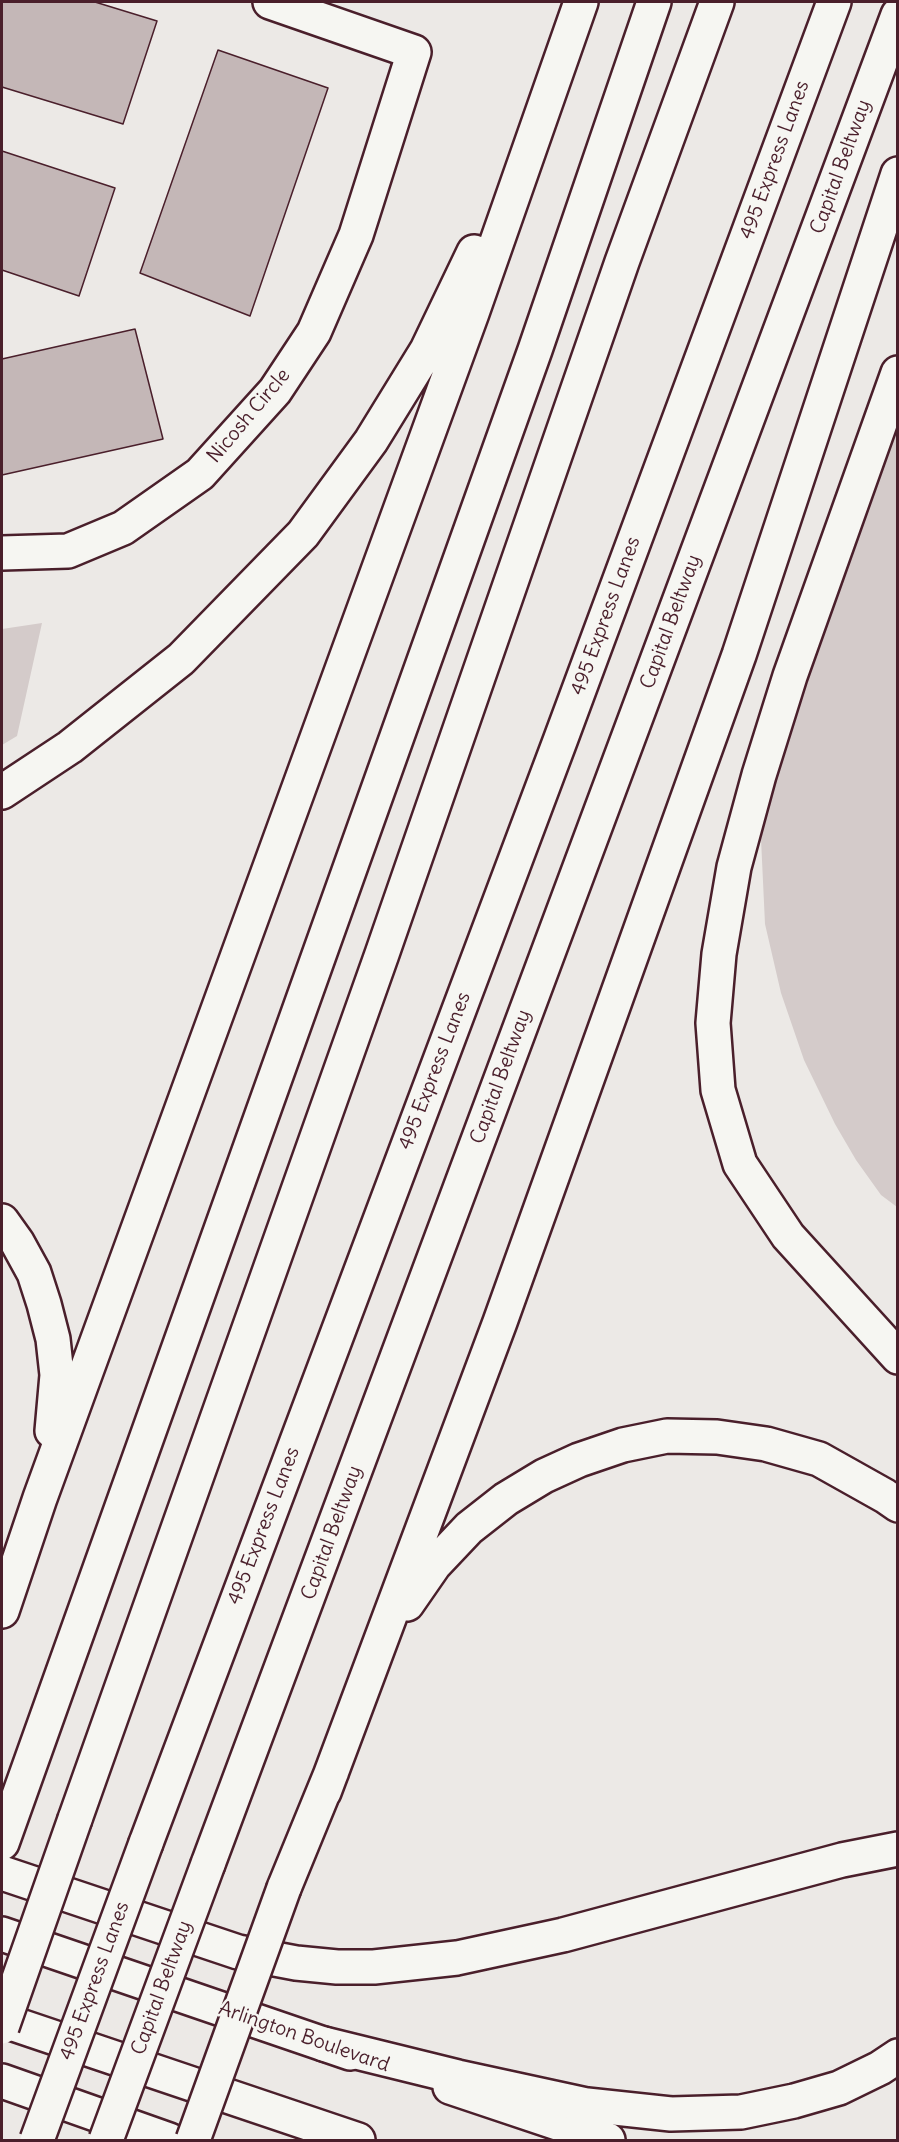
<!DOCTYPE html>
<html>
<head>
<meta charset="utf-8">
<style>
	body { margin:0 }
	#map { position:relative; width:899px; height:2142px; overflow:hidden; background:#ece9e6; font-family:Delius,sans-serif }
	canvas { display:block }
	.frame { position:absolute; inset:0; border:3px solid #4a1f2b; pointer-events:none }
</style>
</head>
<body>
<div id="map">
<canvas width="899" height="2142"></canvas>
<div class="frame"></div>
</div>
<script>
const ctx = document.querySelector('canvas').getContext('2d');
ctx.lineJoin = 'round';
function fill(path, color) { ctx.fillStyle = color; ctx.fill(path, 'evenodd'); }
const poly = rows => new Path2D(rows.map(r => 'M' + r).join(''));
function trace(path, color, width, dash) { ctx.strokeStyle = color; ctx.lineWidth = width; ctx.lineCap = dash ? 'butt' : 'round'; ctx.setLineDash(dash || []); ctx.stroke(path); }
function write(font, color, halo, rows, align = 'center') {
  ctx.font = font + ' Delius,sans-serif'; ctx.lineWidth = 5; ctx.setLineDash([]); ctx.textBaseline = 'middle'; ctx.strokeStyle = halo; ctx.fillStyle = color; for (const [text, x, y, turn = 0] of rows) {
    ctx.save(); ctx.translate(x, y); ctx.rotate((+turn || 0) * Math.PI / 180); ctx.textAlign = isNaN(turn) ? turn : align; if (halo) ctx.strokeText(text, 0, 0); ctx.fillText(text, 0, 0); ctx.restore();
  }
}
fill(poly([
	[897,379,897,1207,881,1195,856,1160,835,1124,804,1060,781,993,765,924,761,839,800,649],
	[42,623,17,736,2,745,2,629]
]), '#d4cbca');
const building = poly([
	[2,2,95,2,157,21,123,124,2,87,2,2],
	[218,50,328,88,250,316,140,273,218,50],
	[2,151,115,188,79,296,2,270,2,151],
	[135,329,163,439,2,475,2,359,135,329]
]);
fill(building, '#c4b7b7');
trace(building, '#4a1f2b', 1.5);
const minor = poly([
	[2,553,68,551,123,528,200,474,275,391,314,332,356,235,414,52,270,2]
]);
const major = poly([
	[2,1934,350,2053],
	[2,2020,358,2140],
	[450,2087,608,2140]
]);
const highway = poly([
	[898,373,790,676,759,775,734,867,719,954,713,1023,718,1090,740,1164,788,1236,898,1357],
	[2,792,70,747,181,659,303,534,371,441,427,350,474,252],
	[2,1221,17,1242,34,1273,44,1304,53,1339,57,1375,52,1431],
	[407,1604,434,1565,469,1528,506,1499,544,1476,579,1460,623,1445,667,1436,717,1437,766,1444,819,1459,885,1496,898,1505],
	[2,1611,40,1498,472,313,581,2],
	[324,1792,500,1322,739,655,898,174],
	[75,1819,382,954,622,262,717,2],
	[2,1843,535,350,654,2],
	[146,1843,560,741,834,2],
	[208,1864,898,15],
	[2,1873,238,1952,296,1963,337,1967,374,1967,457,1958,563,1935,842,1860,898,1849],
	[284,1888,332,1771],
	[324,2044,458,2077,587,2105,671,2114,741,2112,794,2101,839,2088,880,2068,898,2056],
	[2,2081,169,2140],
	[346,2137,355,2140]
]);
trace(minor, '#4a1f2b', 38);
trace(major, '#4a1f2b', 38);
trace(highway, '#4a1f2b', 38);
trace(minor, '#f6f6f2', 33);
trace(major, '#f6f6f2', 33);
trace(highway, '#f6f6f2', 33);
const highwayBridge = poly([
	[2,2027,75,1819],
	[37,2140,146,1843],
	[106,2140,208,1864],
	[193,2140,284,1888]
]);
trace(highwayBridge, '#4a1f2b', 38, []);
trace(highwayBridge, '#f6f6f2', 33);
write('20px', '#4a1f2b', '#f6f6f2', [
	["495 Express Lanes",775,160,-70],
	["Capital Beltway",841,167,-70],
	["Nicosh Circle",249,416,-50],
	["495 Express Lanes",606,616,-70],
	["Capital Beltway",671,622,-70],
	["495 Express Lanes",435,1071,-69],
	["Capital Beltway",501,1077,-70],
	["495 Express Lanes",264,1526,-69],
	["Capital Beltway",332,1533,-70],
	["495 Express Lanes",95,1981,-70],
	["Capital Beltway",162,1988,-70],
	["Arlington Boulevard",304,2037,19]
]);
</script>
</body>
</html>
